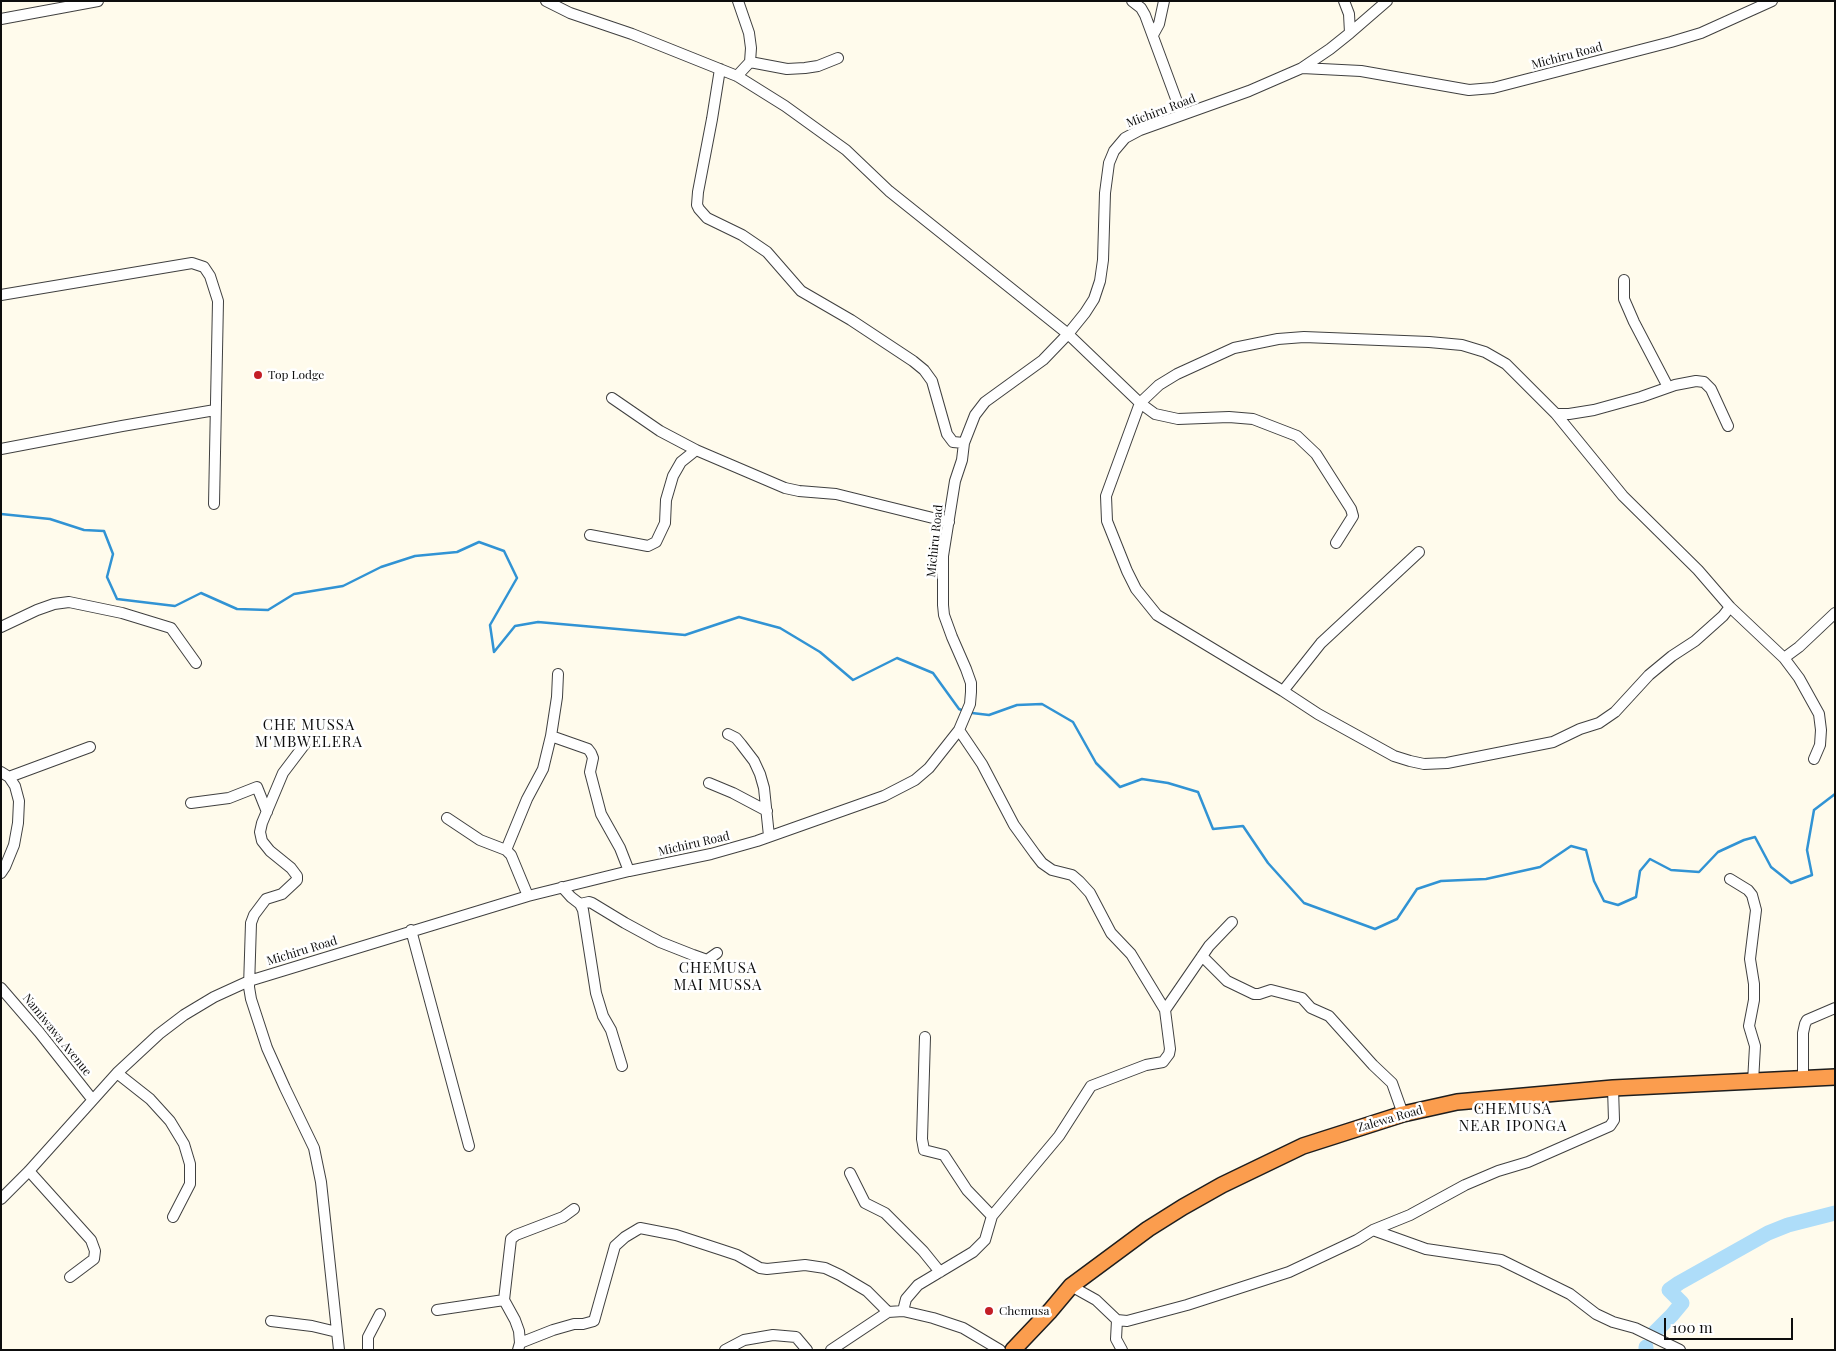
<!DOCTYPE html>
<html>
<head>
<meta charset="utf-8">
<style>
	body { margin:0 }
	#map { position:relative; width:1836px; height:1351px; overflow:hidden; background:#fffbec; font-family:"Playfair Display",serif }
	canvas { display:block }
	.frame { position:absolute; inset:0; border:2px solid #0d0d0d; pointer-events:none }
	.scale { position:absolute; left:1664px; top:1318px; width:129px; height:22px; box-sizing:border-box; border:2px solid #0d0d0d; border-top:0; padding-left:6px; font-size:15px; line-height:18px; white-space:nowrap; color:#0d0d0d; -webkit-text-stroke:4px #fff; paint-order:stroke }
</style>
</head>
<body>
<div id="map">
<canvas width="1836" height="1351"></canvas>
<div class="frame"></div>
<div class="scale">100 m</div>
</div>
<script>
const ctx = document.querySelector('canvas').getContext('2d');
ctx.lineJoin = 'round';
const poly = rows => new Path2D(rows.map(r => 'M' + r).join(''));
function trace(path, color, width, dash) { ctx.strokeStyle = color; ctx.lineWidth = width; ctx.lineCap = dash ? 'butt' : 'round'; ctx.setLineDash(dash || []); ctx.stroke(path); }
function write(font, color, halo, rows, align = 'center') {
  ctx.font = font + ' "Playfair Display",serif'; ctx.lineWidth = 5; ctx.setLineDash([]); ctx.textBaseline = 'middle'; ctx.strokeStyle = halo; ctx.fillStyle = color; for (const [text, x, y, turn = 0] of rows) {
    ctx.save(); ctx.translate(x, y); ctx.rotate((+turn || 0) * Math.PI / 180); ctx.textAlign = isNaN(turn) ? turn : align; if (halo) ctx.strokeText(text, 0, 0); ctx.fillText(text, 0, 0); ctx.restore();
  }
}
trace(poly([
	[1,514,50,519,84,530,104,531,113,554,107,577,117,599,175,606,201,593,237,609,268,610,294,594,343,586,381,567,415,556,457,552,479,542,504,551,517,578,490,625,494,652,515,626,538,622,685,635,739,617,780,628,820,652,853,680,897,658,933,673,959,709,964,711],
	[972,713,989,715,1017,705,1042,704,1073,722,1096,763,1120,787,1142,779,1168,783,1198,792,1213,829,1243,826,1268,863,1304,903,1375,929,1397,919,1417,889,1441,881,1486,879,1540,867,1571,846,1586,850,1594,881,1604,901,1618,905,1636,897,1640,871,1650,859,1671,870,1699,872,1718,852,1744,840,1755,837,1771,867,1791,883,1812,875,1807,850,1814,810,1835,794]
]), '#3193d4', 2.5);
trace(poly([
	[1654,1333,1672,1315,1682,1303,1669,1290,1679,1283,1768,1233,1788,1225,1835,1213],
	[1646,1347,1646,1350]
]), '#aeddf9', 15);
const minor = poly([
	[546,1,570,13,632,34,737,76,785,106,846,150,889,191,1068,334,1140,403,1155,414,1178,419,1229,417,1253,419,1297,436,1316,454,1351,509,1353,516,1336,543],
	[738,1,749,33,751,48,750,62],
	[1132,1,1141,8,1145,15,1182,115],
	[1,19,98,1],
	[1350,33,1387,1],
	[1153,35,1159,24,1164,1],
	[1302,68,1330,49,1350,33,1349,14,1344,1],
	[720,69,712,119,698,192,697,205,699,209,707,218,742,235,767,252,801,291,851,320,913,361,924,370,932,381,947,434,953,442,964,443],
	[737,76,750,62,787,69,805,68,818,66,838,58],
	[1624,280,1624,299,1634,322,1668,387],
	[1,295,192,263,204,267,210,276,218,301,214,504],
	[612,398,660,431,696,450,785,488,799,491,836,494,949,522],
	[1556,414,1569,414,1594,410,1641,397,1675,385,1696,381,1704,382,1711,389,1728,426],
	[1,449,122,426,215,410],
	[590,535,648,546,656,542,665,523,666,500,673,476,681,462,696,450],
	[1730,607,1723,616,1695,641,1672,656,1649,675,1615,712,1599,723,1580,729,1553,742,1447,763,1424,764,1410,761,1394,756,1318,714,1283,691,1157,615,1136,589,1127,571,1107,521,1106,496,1140,403,1159,385,1177,374,1234,348,1278,339,1304,337,1429,342,1462,345,1485,352,1506,364,1556,414,1623,496,1698,570,1730,607,1784,658,1799,678,1819,714,1821,730,1820,745,1814,759],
	[1,627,37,610,54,604,69,602,122,613,171,628,196,663],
	[1784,658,1799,647,1835,613],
	[1283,691,1321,643,1419,552],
	[728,734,736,738,741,744,754,761,760,774,764,788,769,836],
	[551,736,588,749,591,753,593,758,590,772,601,814,620,848,629,871],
	[308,740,283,773,262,823,260,832,262,841,270,851,291,868,297,876,297,880,282,894,266,899,254,915,251,923,249,987,251,999,267,1048,285,1088,314,1148,321,1182,339,1350],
	[1,772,9,777,15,786,19,801,18,823,14,845,5,867,1,873],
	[9,777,90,747],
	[709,783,733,793,767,811],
	[191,803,229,798,257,787,267,812],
	[447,818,480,840,506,850,511,855,528,896],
	[506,850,527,799,543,769,551,736,557,697,558,674],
	[1730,879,1748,890,1752,895,1756,910,1750,959,1754,984,1754,1000,1749,1026,1755,1046,1753,1082],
	[562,887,571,897,580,904,583,910,596,993,603,1016,611,1030,622,1066],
	[580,904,589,902,592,903,625,923,660,942,693,955,707,960,717,953],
	[411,930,469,1146],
	[1202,956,1227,981,1254,994,1259,994,1271,990,1302,998,1311,1008,1329,1016,1373,1065,1392,1083,1403,1114],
	[1,988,39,1032,92,1099],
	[1165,1010,1209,946,1232,922],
	[925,1037,922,1139,924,1150,944,1155,967,1190,992,1216],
	[117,1073,150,1099,170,1121,184,1144,190,1164,190,1184,173,1217],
	[1803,1079,1803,1033,1805,1024,1807,1020,1835,1008],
	[29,1171,91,1240,95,1251,94,1259,70,1277],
	[850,1173,865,1203,885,1213,923,1251,940,1272],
	[1,1199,29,1171,117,1073,159,1034,184,1015,214,997,249,981,528,896,629,871,711,854,757,841,884,796,915,780,929,768,959,730,970,704,971,692,971,683,966,669,952,637,944,615,943,605,943,556,955,481,962,460,964,443,975,415,985,402,1043,360,1068,334,1085,313,1094,299,1100,281,1103,260,1105,193,1109,163,1114,151,1125,138,1140,130,1249,91,1302,68,1361,71,1469,90,1493,88,1671,42,1701,33,1772,1],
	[1373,1230,1426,1249,1501,1260,1570,1294,1596,1314,1613,1322,1635,1328,1680,1350],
	[1071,1286,1096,1300,1117,1320,1127,1321,1187,1305,1289,1272,1357,1240,1373,1230,1410,1215,1465,1185,1498,1171,1528,1162,1610,1126,1614,1120,1613,1088],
	[437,1310,504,1300],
	[903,1311,906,1299,918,1285,973,1252,985,1240,992,1216,1059,1136,1091,1086,1146,1065,1163,1062,1169,1054,1170,1049,1165,1010,1131,954,1111,933,1090,893,1079,881,1072,875,1052,870,1042,863,1035,854,1014,825,982,764,959,730],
	[1117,1320,1116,1339,1122,1350],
	[271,1321,312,1326,337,1332],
	[520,1343,553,1330,574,1324,583,1324,594,1321,615,1246,625,1237,640,1228,676,1235,722,1250,737,1255,760,1268,767,1269,805,1265,825,1268,840,1275,867,1291,888,1312],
	[368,1350,368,1337,380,1314],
	[518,1350,520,1343,519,1331,515,1320,504,1300,511,1239,516,1235,563,1217,574,1209],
	[725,1350,744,1340,773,1335,796,1337,807,1350],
	[831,1350,888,1312,903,1311,933,1318,963,1328,1000,1350]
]);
const highway = poly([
	[1013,1350,1050,1311,1071,1286,1148,1229,1183,1207,1222,1185,1303,1146,1403,1114,1457,1102,1613,1088,1835,1077]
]);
trace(minor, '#404040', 12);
trace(highway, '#1e1e1e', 18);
trace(minor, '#fff', 10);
trace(highway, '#fb9d4e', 15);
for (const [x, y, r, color] of [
	[258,375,5,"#c31e26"],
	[989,1311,5,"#c31e26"]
]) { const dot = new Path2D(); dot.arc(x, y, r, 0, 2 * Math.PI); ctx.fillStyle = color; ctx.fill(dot); trace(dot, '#fff', 2); }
write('12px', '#0d0d0d', '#fff', [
	["Michiru Road",1567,56,-15],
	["Michiru Road",1161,111,-21],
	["Michiru Road",935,541,-84],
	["Michiru Road",694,844,-13],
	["Michiru Road",302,951,-17],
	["Namiwawa Avenue",57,1035,51],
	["Zalewa Road",1390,1119,-16]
]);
write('12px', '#0d0d0d', '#fff', [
	["Top Lodge",268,375],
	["Chemusa",999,1311]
], 'left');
ctx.letterSpacing = '1px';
write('15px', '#0d0d0d', '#fff', [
	["CHE MUSSA",309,725],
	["M'MBWELERA",309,742],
	["CHEMUSA",718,968],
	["MAI MUSSA",718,985],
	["CHEMUSA",1513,1109],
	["NEAR IPONGA",1513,1126]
]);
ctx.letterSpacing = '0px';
</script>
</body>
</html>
